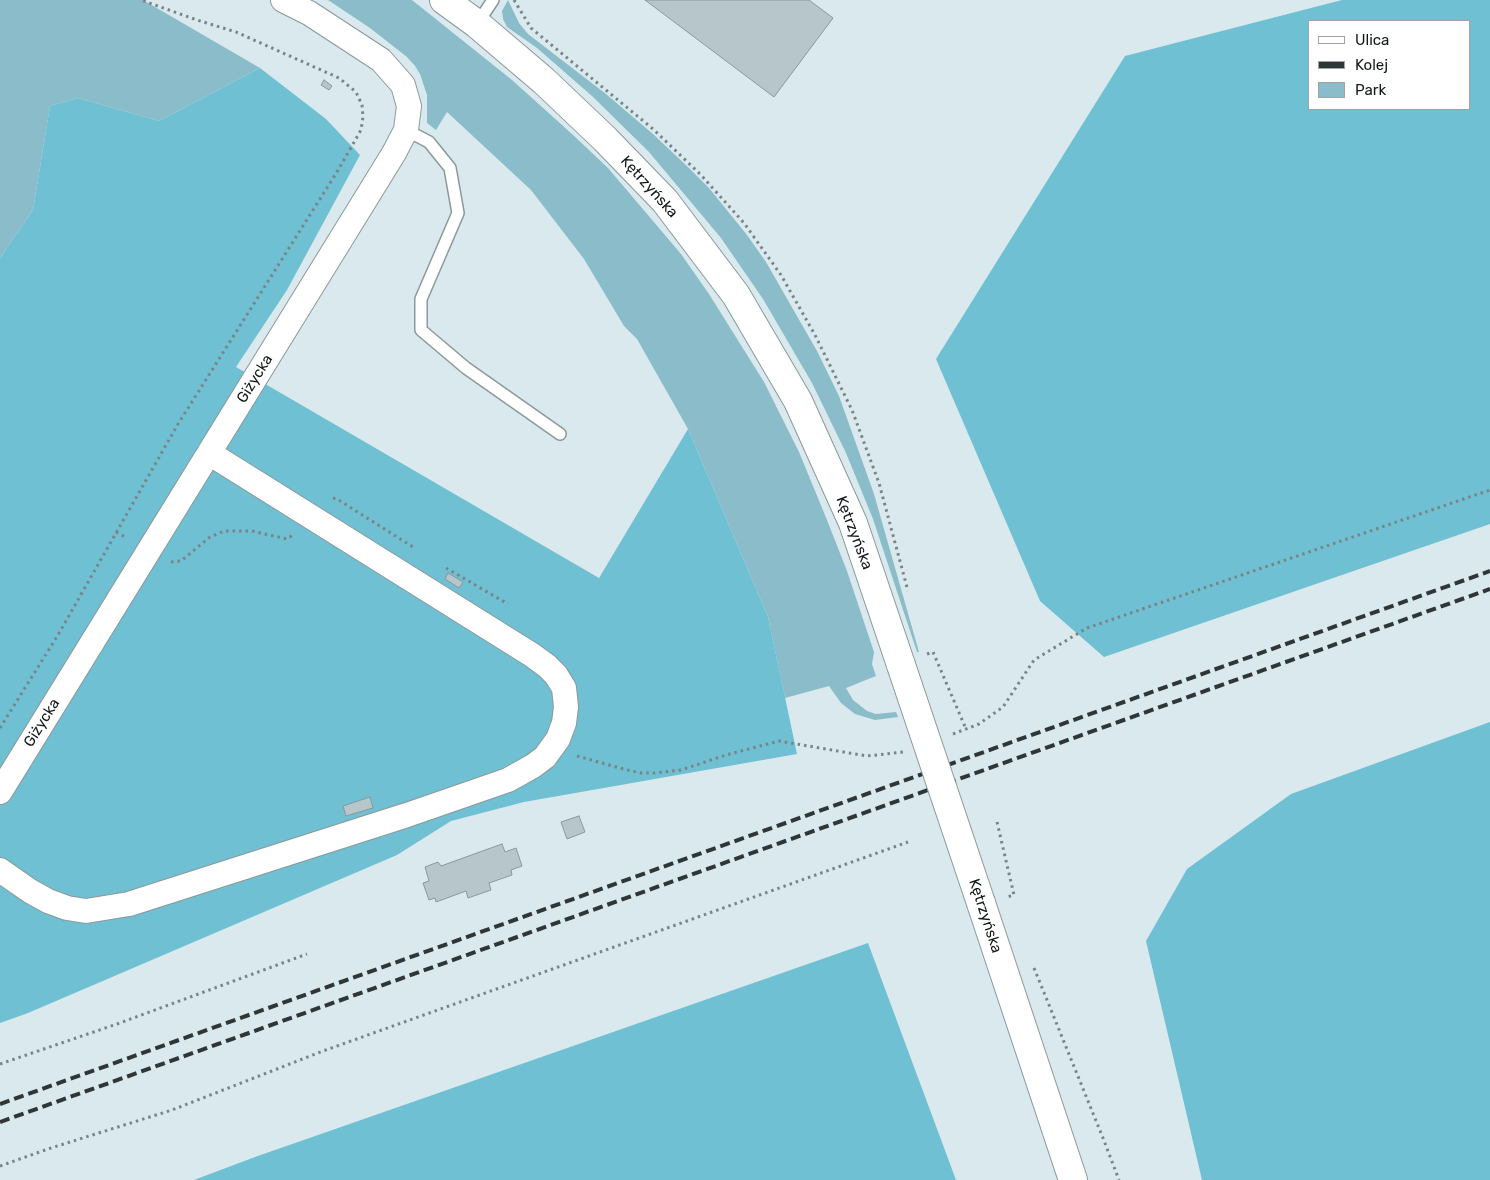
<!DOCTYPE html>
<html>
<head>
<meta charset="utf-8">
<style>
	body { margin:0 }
	#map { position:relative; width:1490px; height:1180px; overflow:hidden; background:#d9e9ed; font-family:Rubik,sans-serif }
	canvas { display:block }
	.legend { position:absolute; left:1308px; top:20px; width:162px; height:90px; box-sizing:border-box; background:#fff; border:1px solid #a1a3a3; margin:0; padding:6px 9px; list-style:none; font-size:15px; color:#13181a }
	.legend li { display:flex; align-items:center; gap:10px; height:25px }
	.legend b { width:25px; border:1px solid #a1a3a3 }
</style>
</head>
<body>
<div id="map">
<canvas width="1490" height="1180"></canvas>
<ul class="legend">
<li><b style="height:6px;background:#fff"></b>Ulica</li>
<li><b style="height:6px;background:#2f3638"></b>Kolej</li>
<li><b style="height:14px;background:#8abdc9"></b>Park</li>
</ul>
</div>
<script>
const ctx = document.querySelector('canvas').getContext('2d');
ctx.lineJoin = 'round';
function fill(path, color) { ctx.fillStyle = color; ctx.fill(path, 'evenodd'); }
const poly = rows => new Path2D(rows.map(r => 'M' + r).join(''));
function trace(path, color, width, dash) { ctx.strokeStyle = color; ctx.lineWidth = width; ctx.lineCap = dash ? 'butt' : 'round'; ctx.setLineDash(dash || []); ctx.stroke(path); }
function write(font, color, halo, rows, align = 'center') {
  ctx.font = font + ' Rubik,sans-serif'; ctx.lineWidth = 5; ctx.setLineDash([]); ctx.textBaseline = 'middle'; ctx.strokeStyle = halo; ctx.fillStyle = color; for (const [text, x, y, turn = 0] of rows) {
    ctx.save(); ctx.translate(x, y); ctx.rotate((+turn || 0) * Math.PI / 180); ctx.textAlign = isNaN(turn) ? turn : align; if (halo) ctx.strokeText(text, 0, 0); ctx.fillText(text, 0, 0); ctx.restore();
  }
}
fill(poly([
	[0,0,143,0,260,68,159,121,78,98,50,106,33,210,0,258],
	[328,0,412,0,512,80,572,134,608,168,681,254,709,294,764,382,799,452,827,520,847,571,874,652,872,664,876,676,846,688,853,700,867,711,876,714,896,712,898,717,875,720,855,714,841,703,829,686,785,698,768,617,688,429,637,339,624,326,584,259,531,190,447,112,436,130,427,123,427,95,420,74,415,66,407,57,370,28],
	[508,0,519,23,528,34,606,94,653,134,690,169,709,188,747,235,766,262,817,351,839,396,874,494,919,652,917,652,873,519,846,453,812,383,763,299,721,238,649,152,592,96,537,48,507,27,503,19,502,11]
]), '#8abdc9');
fill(poly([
	[1342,0,1490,0,1490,524,1104,657,1040,601,936,359,1125,56],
	[1309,21,1469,21,1469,109,1309,109],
	[260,68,326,119,360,155,287,290,236,367,599,578,688,429,768,617,797,754,524,802,451,821,397,855,28,1013,0,1023,0,258,33,210,50,106,78,98,159,121],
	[1490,722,1490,1180,1202,1180,1146,941,1187,869,1291,794],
	[868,943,956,1180,194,1180,255,1157]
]), '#6fc0d2');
const building = poly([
	[645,0,809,0,833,18,774,97,645,0],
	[324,80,332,86,329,90,321,85,324,80],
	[448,573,463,582,459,588,445,579,448,573],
	[370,797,373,808,346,816,343,806,370,797],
	[579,816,585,832,567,839,561,822,579,816],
	[502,844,505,852,516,848,522,866,511,870,512,875,489,883,491,890,468,898,466,891,436,902,435,898,429,900,423,883,429,881,425,867,438,862,441,866,502,844]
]);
fill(building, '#b7c6ca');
trace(building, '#89989c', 1);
const service = poly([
	[477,24,493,0],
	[406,130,429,142,450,168,458,213,421,299,421,330,466,368,560,434]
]);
const minor = poly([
	[0,792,394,153,406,130,409,106,403,85,381,60,309,13,283,0],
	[0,870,30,891,48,901,67,908,86,911,129,904,407,815,508,780,533,766,545,757,558,739,564,723,566,707,564,688,556,675,547,666,532,655,209,453]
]);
const tertiary = poly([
	[444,0,477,24,544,81,605,139,665,201,736,295,798,401,853,523,901,665],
	[981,903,1073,1180]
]);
trace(service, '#8a999c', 14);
trace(minor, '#8a999c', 26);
trace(tertiary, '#8a999c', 30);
trace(poly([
	[514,0,531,28,653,129,701,175,744,223,781,275,815,335,852,410,879,483,908,591],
	[333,498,337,499,413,547],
	[116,532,127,538],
	[171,562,181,561,210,537,224,531,252,531,287,539,293,535],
	[446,568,508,604],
	[927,654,933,652,966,729],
	[0,728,58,635,178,424,337,172,361,130,363,117,362,105,356,92,339,78,236,32,197,20,141,0],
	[953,734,979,724,1003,707,1034,660,1087,628,1490,490],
	[577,756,627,770,641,773,655,773,681,770,726,755,779,741,867,756,903,752],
	[997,822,1014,895,1007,897],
	[1034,968,1103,1138,1119,1180],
	[0,1064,117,1024,307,954],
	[0,1166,51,1148,172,1110,323,1051,908,842]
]), '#798487', 3, [2.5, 4]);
trace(service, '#fff', 11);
trace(minor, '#fff', 24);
trace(tertiary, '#fff', 28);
trace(poly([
	[0,1104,1490,571],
	[0,1122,1490,589]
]), '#2f3638', 4, [10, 5]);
const tertiaryBridge = poly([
	[901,665,981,903]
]);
trace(tertiaryBridge, '#8a999c', 30, []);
trace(tertiaryBridge, '#fff', 28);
write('15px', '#13181a', '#fff', [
	["Kętrzyńska",649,187,48],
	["Giżycka",255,379,-58],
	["Kętrzyńska",854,533,69],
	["Giżycka",42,723,-58],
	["Kętrzyńska",985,916,72]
]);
</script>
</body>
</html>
